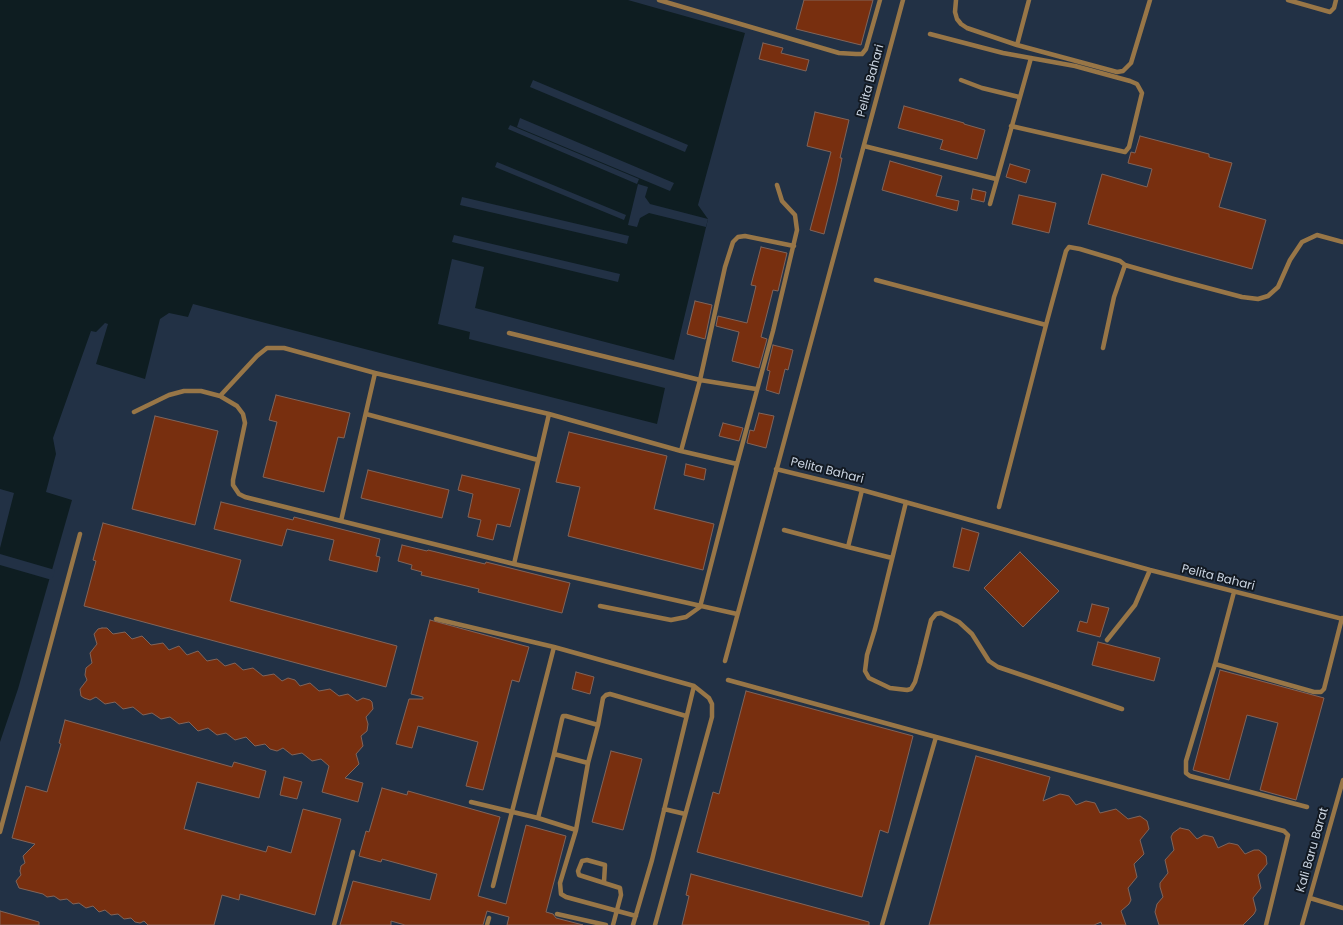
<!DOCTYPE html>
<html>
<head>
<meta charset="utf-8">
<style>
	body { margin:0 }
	canvas { display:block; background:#223145 }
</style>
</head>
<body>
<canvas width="1343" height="925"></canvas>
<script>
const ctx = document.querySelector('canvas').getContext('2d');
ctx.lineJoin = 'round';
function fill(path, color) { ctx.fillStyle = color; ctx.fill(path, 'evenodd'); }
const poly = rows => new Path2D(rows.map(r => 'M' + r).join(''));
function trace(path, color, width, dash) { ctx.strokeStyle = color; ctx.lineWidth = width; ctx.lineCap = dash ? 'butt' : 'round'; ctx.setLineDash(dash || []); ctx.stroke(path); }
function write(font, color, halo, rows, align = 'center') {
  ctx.font = font + ' Poppins,sans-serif'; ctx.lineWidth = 4; ctx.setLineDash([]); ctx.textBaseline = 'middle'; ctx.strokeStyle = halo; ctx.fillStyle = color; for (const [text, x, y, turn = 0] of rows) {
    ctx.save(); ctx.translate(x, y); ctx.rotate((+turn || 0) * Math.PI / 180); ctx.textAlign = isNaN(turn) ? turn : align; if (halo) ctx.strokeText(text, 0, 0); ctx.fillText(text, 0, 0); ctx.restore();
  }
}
fill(poly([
	[0,0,628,0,745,33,698,205,708,219,674,360,475,308,484,267,452,259,438,324,470,332,469,339,665,388,657,424,460,374,193,304,188,317,169,313,160,319,145,379,96,364,108,324,105,323,96,332,91,331,53,438,56,454,46,492,72,500,18,689,0,742]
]), '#0e1d21');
fill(poly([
	[533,80,688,145,685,152,530,87],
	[520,118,674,183,670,191,517,127],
	[510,125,639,179,637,184,508,129],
	[497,162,626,215,624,220,495,167],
	[638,184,648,187,645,197,650,204,708,219,706,227,649,213,640,218,637,227,628,225],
	[462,197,629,236,627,244,460,205],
	[454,235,620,274,618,282,452,242],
	[0,489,14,493,0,548],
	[0,554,55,570,52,580,0,565]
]), '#223145');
const building = poly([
	[804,0,873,0,861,45,796,29,804,0],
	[763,43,783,48,781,53,809,60,806,71,759,59,763,43],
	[904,106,964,123,964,124,985,130,977,159,940,149,943,140,898,128,904,106],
	[815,112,849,120,840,158,842,158,837,182,824,234,810,230,831,152,807,146,815,112],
	[1140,136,1209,154,1209,157,1232,163,1219,207,1266,220,1252,269,1088,224,1102,174,1147,187,1152,169,1128,163,1131,152,1135,153,1140,136],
	[890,161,942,176,936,196,959,201,957,211,882,190,890,161],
	[1010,164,1030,170,1026,183,1006,177,1010,164],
	[973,189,986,192,984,202,971,199,973,189],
	[1019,195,1056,203,1049,233,1012,224,1019,195],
	[761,247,787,253,778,291,773,290,761,337,767,339,759,368,732,361,739,332,716,326,718,316,747,323,756,286,751,285,761,247],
	[695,301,712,305,705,339,687,334,695,301],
	[773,345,793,350,788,370,785,369,779,394,766,390,770,371,767,370,773,345],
	[276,395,350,413,344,438,338,437,324,492,263,477,277,422,269,420,276,395],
	[759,413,774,416,766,448,747,443,750,430,754,431,759,413],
	[155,416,218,431,195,525,132,509,155,416],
	[723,423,743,428,739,441,719,436,723,423],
	[569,432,667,456,654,509,714,524,703,570,568,536,580,487,556,482,569,432],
	[686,464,706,469,704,480,684,475,686,464],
	[368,470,449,490,442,518,361,498,368,470],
	[462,475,520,489,510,527,497,524,493,540,477,536,481,520,468,517,473,494,458,490,462,475],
	[221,502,293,520,294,517,380,539,376,556,380,557,377,572,329,560,334,540,287,529,282,546,214,529,221,502],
	[103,523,241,560,230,601,397,646,386,687,84,606,96,561,93,560,103,523],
	[962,528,979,533,969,571,953,567,962,528],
	[402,545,427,551,428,550,485,564,486,562,570,583,562,613,478,592,479,589,421,575,422,572,411,569,412,565,398,561,402,545],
	[1020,552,1059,591,1023,627,984,588,1020,552],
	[1092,604,1109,608,1100,637,1077,631,1080,621,1087,623,1092,604],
	[430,620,529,647,519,682,512,680,483,790,466,786,478,742,418,726,412,748,396,744,409,699,423,699,423,697,411,694,430,620],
	[102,628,107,628,113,634,125,632,132,639,142,636,151,645,163,643,169,650,179,646,187,655,198,651,207,661,217,659,225,666,235,663,243,670,253,668,263,676,274,674,282,681,288,678,295,680,300,686,310,683,319,691,330,689,339,696,348,694,357,701,363,698,370,700,372,702,373,709,366,717,368,724,367,731,361,736,363,746,356,754,359,764,345,778,363,783,358,802,322,792,329,766,321,759,312,761,302,753,292,755,283,748,277,751,270,749,265,744,255,746,246,737,235,740,226,733,217,735,208,728,198,731,189,722,179,724,170,717,161,719,152,713,143,715,133,707,123,709,115,702,105,704,96,697,90,700,84,698,81,696,80,689,87,680,85,675,86,668,92,663,90,653,97,644,94,634,98,629,102,628],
	[1098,642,1160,658,1154,681,1092,665,1098,642],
	[1220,670,1324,698,1296,800,1260,790,1278,723,1247,715,1229,780,1193,770,1220,670],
	[576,672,594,677,590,694,572,689,576,672],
	[746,691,913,736,888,833,880,830,862,897,697,852,713,792,719,794,746,691],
	[65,720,232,767,234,762,266,771,259,798,197,782,184,829,266,852,268,846,291,853,303,809,341,819,315,915,240,894,239,900,222,895,214,925,148,925,144,921,140,923,135,922,131,918,124,919,118,914,111,915,105,910,99,912,93,906,86,908,79,903,73,904,67,899,60,900,54,896,47,897,43,894,19,888,16,881,21,875,20,871,21,866,25,863,23,856,35,844,12,838,26,786,47,792,61,744,59,743,65,720],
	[611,751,642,759,623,830,592,822,611,751],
	[976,756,1050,777,1043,801,1060,794,1065,795,1069,796,1076,805,1086,801,1095,803,1100,813,1116,809,1128,819,1140,816,1147,821,1149,829,1140,840,1144,854,1134,864,1137,877,1128,888,1131,900,1129,904,1121,911,1126,925,1102,925,1101,922,1094,925,929,925,976,756],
	[284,777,302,782,297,799,280,795,284,777],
	[382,788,407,795,408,791,500,817,478,896,506,904,526,825,566,836,546,912,553,914,556,918,583,925,507,925,509,917,487,911,483,925,405,925,391,921,391,925,340,925,353,881,430,900,437,874,382,859,381,862,359,856,366,831,369,832,382,788],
	[1180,828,1189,830,1197,839,1204,835,1213,837,1218,848,1229,843,1234,844,1238,845,1245,854,1254,850,1259,850,1266,856,1267,864,1258,875,1261,888,1253,898,1256,910,1254,914,1243,925,1159,925,1155,912,1157,904,1163,897,1160,887,1160,883,1168,873,1165,860,1174,850,1171,837,1173,833,1180,828],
	[691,874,869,922,869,925,682,925,689,896,686,895,691,874],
	[0,911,39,922,39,925,0,925,0,911]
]);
fill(building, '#782f0f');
trace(building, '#816459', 1);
trace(poly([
	[659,0,839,53,856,54,862,54,866,49,880,0],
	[956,0,955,12,957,19,961,24,967,28,1017,45,1117,72,1123,71,1131,63,1150,0],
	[1288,0,1330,12,1334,8,1336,0],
	[930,34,1003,53,1075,66,1130,81,1137,84,1142,93,1129,147,1125,152,1011,126],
	[1017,45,1029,0],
	[961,80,982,88,1019,97],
	[864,146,996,179],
	[990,204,1031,58],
	[876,280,1046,325],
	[509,333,700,380,756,389],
	[1103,348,1114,297,1125,265],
	[220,396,257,356,267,348,284,348,375,373],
	[134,412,169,395,184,391,201,391,220,396,237,406,243,414,245,423,233,480,233,485,239,494,245,497,514,564,737,614],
	[366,414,538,460],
	[681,451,700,380,725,267,733,242,738,237,745,236,794,246],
	[737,464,773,331,797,230,795,215,782,201,777,185],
	[776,469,862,490,1150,570,1343,619],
	[862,490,848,547,892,558],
	[906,502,875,629,867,655,865,671,869,678,890,688,907,690,911,689,915,682,920,664,931,620,936,614,941,613,959,622,972,634,989,661,998,667,1122,709],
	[999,507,1046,325,1066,251,1069,247,1080,249,1120,261,1125,265,1174,279,1242,297,1258,299,1268,296,1278,287,1290,260,1302,242,1317,235,1343,242],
	[341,521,375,373,549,414,681,451,737,464,700,607,686,617,671,620,600,606],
	[784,530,848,547],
	[514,564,549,414],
	[1234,592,1215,664,1186,761,1186,773,1190,776,1307,807],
	[436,619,554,647],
	[1107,640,1135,605,1150,570],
	[725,661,903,0],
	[1215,664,1314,692,1321,692,1324,689,1342,618],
	[728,680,936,737],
	[598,725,603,698,606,695,610,694,686,716],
	[554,754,562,719,563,716,566,716,598,725,588,763],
	[471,802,538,818,576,830,560,883,561,894,566,897,636,916],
	[664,809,685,814],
	[538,818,554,754,588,763,576,830],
	[0,832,80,534],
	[604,882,605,865,587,860,582,861,578,871,579,875,620,888,621,895,613,925],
	[493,886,554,647,694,686,709,698,712,704,712,717,655,925],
	[1310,898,1343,908],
	[557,914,606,925],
	[334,925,353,852],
	[487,925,489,918],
	[633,925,652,860,694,686],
	[882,925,936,737,1284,831,1288,835,1266,925],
	[1302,925,1343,780]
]), '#987647', 4.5);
write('12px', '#cad4e1', '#121922', [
	["Pelita Bahari",871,81,-75],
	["Pelita Bahari",827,471,14],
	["Pelita Bahari",1218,578,14],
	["Kali Baru Barat",1313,850,-74]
]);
</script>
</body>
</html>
